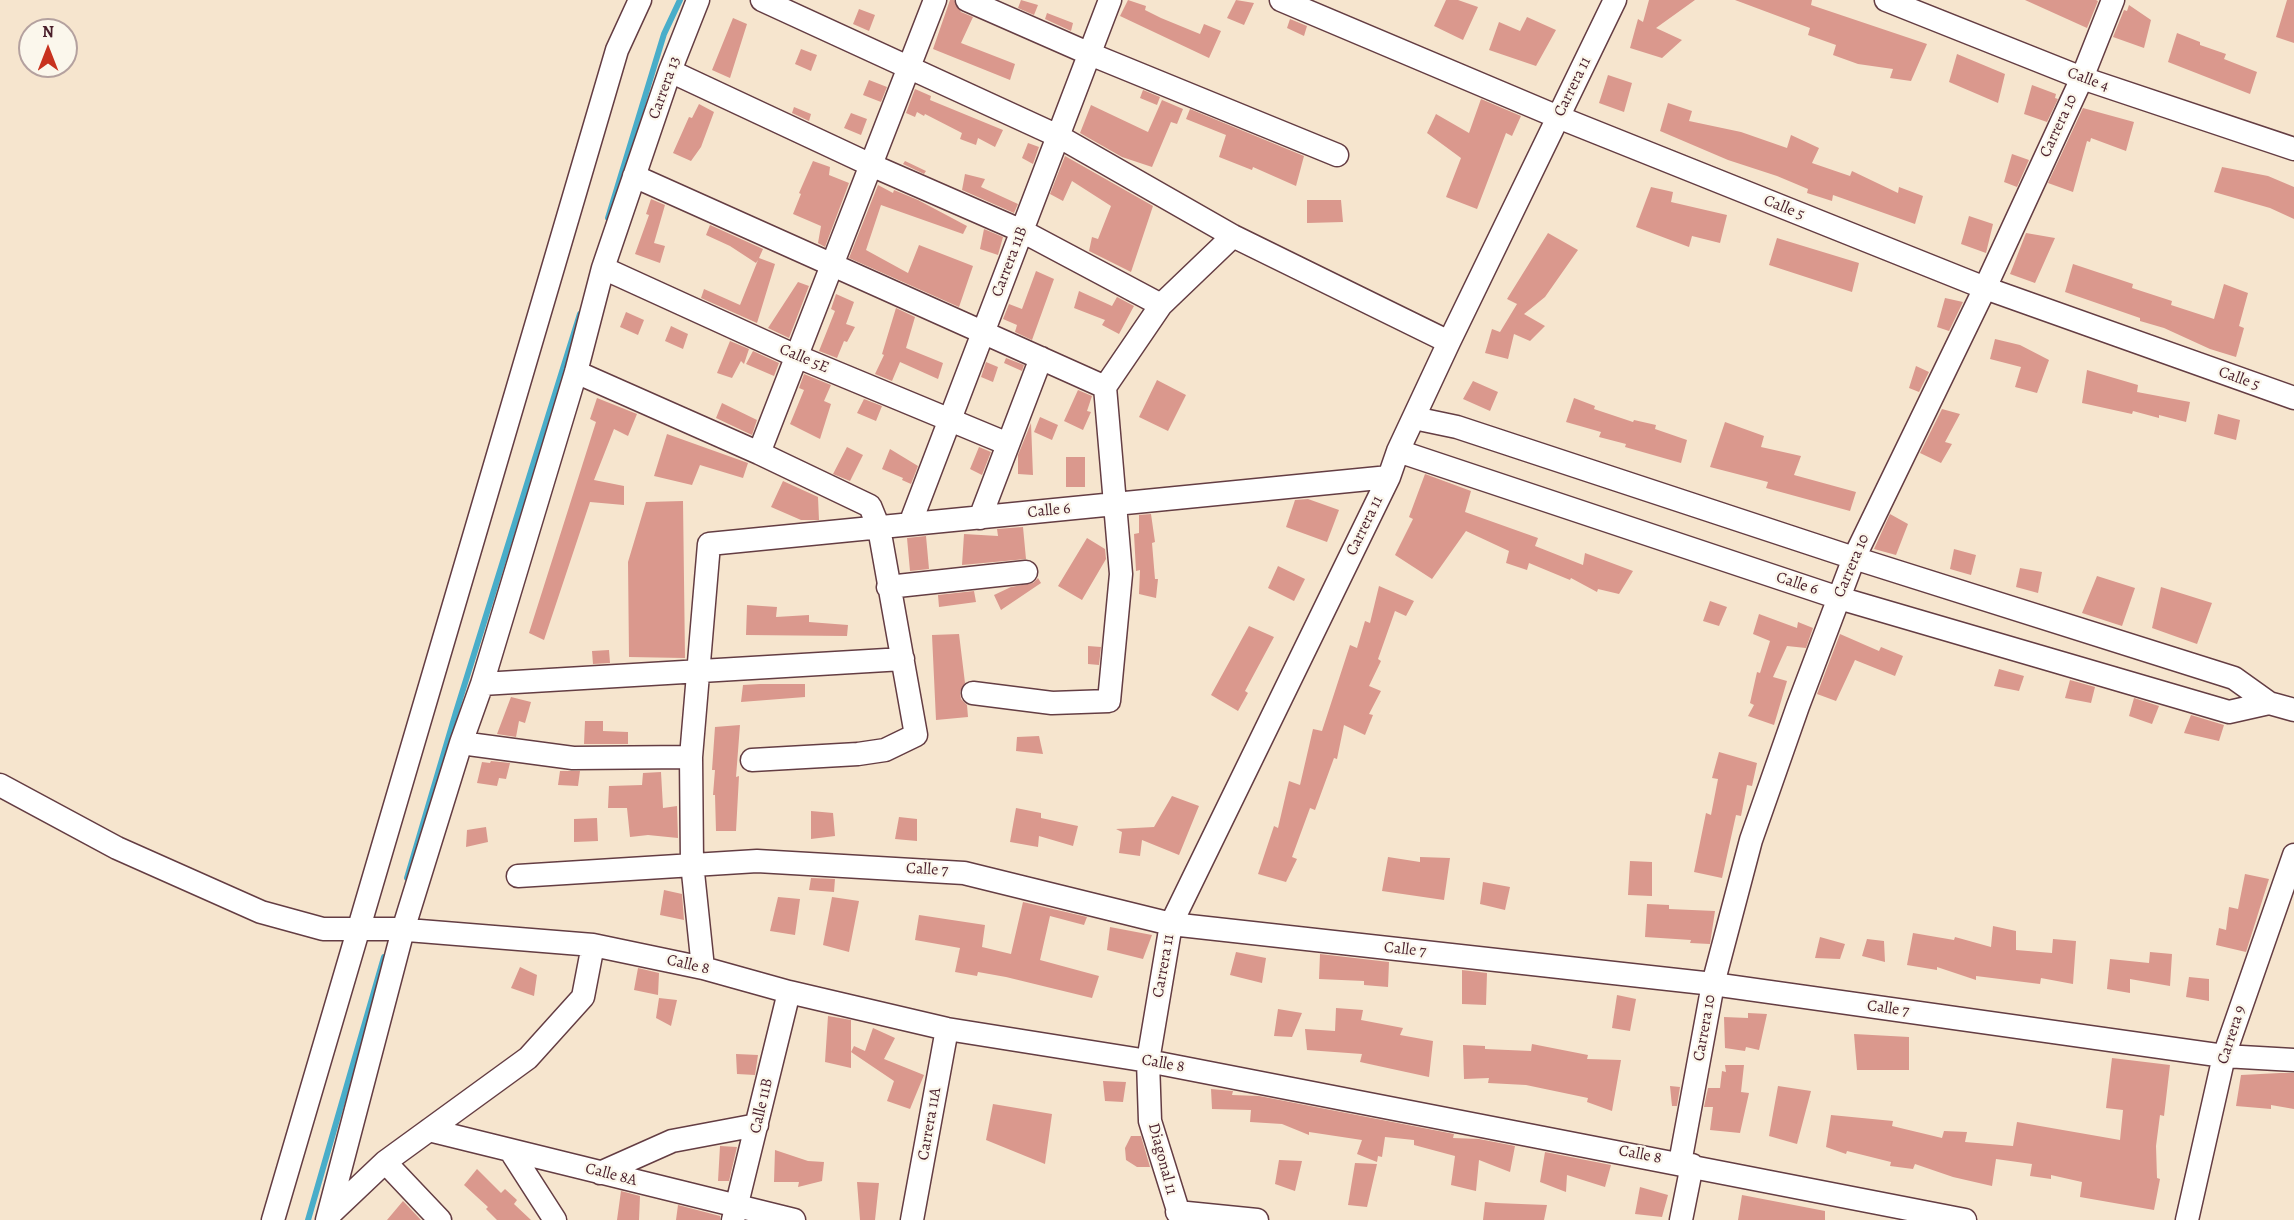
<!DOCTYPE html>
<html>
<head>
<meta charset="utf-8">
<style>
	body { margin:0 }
	#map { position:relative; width:2294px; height:1220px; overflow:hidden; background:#f6e5ce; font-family:Alegreya,serif }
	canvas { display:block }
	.north { position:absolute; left:18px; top:18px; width:60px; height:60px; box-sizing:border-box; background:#fbf7ec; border:2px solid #b4a19f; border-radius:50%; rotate:0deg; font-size:16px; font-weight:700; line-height:24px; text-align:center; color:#4a1f2b }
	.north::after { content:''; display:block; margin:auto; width:21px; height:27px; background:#c8321e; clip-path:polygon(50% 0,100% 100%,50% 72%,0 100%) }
</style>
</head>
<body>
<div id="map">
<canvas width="2294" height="1220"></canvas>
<div class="north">N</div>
</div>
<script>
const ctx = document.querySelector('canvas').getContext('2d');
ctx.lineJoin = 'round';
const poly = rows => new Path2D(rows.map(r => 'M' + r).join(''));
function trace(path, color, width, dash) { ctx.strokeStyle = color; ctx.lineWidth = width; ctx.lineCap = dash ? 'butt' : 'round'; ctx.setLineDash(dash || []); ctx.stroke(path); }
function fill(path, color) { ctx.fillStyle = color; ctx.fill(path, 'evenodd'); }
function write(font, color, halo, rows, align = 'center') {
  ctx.font = font + ' Alegreya,serif'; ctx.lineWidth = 4.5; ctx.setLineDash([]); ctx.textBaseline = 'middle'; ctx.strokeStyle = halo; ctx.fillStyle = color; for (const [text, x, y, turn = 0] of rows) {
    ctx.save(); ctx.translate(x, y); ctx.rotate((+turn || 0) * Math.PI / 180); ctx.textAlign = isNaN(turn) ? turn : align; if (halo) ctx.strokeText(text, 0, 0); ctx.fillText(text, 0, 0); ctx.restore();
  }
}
trace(poly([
	[608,218,664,34,680,0],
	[407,878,456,712,580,314],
	[308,1220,384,957]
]), '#49adc9', 6);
fill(poly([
	[950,0,954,0,961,12,973,17,961,43,1015,64,1010,80,933,49],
	[1021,0,1038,5,1034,15,1018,8],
	[1128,0,1146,6,1145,10,1161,18,1200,34,1204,24,1221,31,1209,58,1120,16],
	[1236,0,1254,3,1244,25,1227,18],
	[1446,0,1458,0,1478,7,1463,40,1434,26],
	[1649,0,1695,0,1656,28,1682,40,1662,58,1630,48,1638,19,1643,22],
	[1735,0,1812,0,1811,5,1927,44,1911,81,1890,78,1893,69,1858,64,1833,55,1836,45,1808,35,1810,28],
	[2025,0,2096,0,2098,1,2087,28],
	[2287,0,2294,0,2294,43,2276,37],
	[2129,5,2151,20,2144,48,2113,37,2124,10,2127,11],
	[859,9,875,15,869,31,853,24],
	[1047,13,1073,23,1071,31,1045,19],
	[1527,17,1556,30,1536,66,1489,50,1499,22,1520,31],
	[733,18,747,24,730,78,712,70],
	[1290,19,1307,26,1304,36,1287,28],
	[2177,33,2200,42,2200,45,2226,54,2224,59,2257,72,2250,94,2168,62],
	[801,49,817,55,811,71,795,64],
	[1957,54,2005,74,1998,103,1949,82],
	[1608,75,1632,83,1624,112,1599,103],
	[869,80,887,87,881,102,863,95],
	[2032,85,2056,94,2055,98,2058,99,2047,122,2024,114],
	[915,89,931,96,930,100,1003,130,995,147,978,138,976,145,960,139,962,133,925,114,924,116,917,112,915,117,906,113],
	[1143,90,1160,97,1157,105,1140,98],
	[1481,99,1521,116,1512,136,1506,133,1477,209,1446,197,1461,158,1427,133,1436,114,1469,133],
	[1162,100,1183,109,1177,124,1171,122,1152,167,1122,157,1080,133,1091,105,1148,132],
	[1668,103,1692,111,1689,121,1741,132,1787,148,1791,135,1819,148,1812,163,1850,176,1852,171,1898,193,1899,187,1923,196,1915,224,1833,195,1832,201,1807,193,1808,189,1777,176,1728,160,1660,131],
	[699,104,714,112,701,147,691,161,673,153,689,117,692,118],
	[794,107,811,114,809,121,792,113],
	[2083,108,2134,122,2126,151,2091,138,2090,142,2087,141,2073,192,2048,183],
	[1190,109,1304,156,1296,186,1253,167,1252,170,1219,157,1226,135,1186,119],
	[851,113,867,119,861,135,844,128],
	[1028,143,1039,147,1033,164,1022,158],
	[2012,154,2029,160,2017,187,2004,182],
	[1065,156,1153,206,1131,272,1089,251,1092,237,1098,239,1111,206,1072,181,1063,201,1050,194],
	[813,161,830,167,829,175,849,183,825,247,818,243,821,226,793,214,801,194,799,193],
	[905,161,926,171,924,174,903,164],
	[2222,167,2268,176,2294,187,2294,219,2270,208,2214,192],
	[965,174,985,179,981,187,1018,204,1014,213,962,190],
	[878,185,893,193,894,190,918,200,967,226,963,234,881,205,866,250,908,273,919,245,973,266,959,307,849,258],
	[1651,187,1673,192,1671,202,1727,215,1720,243,1692,236,1689,247,1636,227],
	[651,199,665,205,654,243,665,246,660,263,635,254,649,215,646,214],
	[1307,200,1341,200,1343,222,1307,223],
	[1969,216,1993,224,1986,253,1961,244],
	[710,225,763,249,759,258,775,264,757,323,701,298,704,289,740,305,758,260,756,263,730,246,706,235],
	[984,229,1003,237,998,255,980,249],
	[1548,233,1578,250,1545,297,1524,314,1545,326,1530,341,1514,334,1508,359,1485,353,1492,329,1500,332,1517,304,1507,299],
	[2026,233,2055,238,2035,283,2010,274],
	[1777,238,1859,263,1852,292,1769,265],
	[2073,264,2133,284,2132,288,2172,301,2171,305,2214,319,2224,284,2248,293,2239,326,2244,328,2236,357,2210,349,2164,328,2140,321,2140,318,2065,292],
	[1036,271,1054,279,1032,340,1015,332,1017,325,1003,319,1009,304,1022,309],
	[798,282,809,286,789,338,768,328],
	[1079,291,1112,306,1117,297,1134,306,1119,334,1102,325,1105,320,1074,308],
	[836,294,854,302,846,324,855,327,847,342,844,341,837,358,819,351,835,311,831,309],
	[1945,298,1963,302,1949,331,1937,327],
	[896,308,915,317,906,348,943,363,938,379,900,362,892,381,875,374,884,355,882,354],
	[626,312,644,320,638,335,620,327],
	[671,326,688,334,683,349,665,341],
	[1995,339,2020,345,2049,360,2037,393,2015,387,2021,367,1990,359],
	[730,341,749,349,744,364,741,361,732,378,717,373],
	[753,351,779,363,774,376,746,364],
	[1006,358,1024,365,1022,371,1004,363],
	[986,362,998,367,993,382,981,377],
	[1916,366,1929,372,1919,392,1909,388],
	[2087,370,2138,385,2137,392,2190,402,2186,422,2159,415,2159,418,2133,411,2132,414,2082,403],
	[804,374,831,385,824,401,831,404,820,439,790,424,804,390,799,388],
	[1157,380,1186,395,1168,431,1139,417],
	[1473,381,1498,392,1490,411,1463,399],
	[1078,390,1092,396,1087,411,1091,412,1083,430,1064,421],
	[597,398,637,414,628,436,614,429,594,480,624,486,624,505,590,502,544,640,529,633,596,422,590,419],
	[1574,398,1595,406,1594,409,1633,422,1634,420,1656,425,1655,429,1687,440,1681,463,1625,447,1626,444,1599,437,1601,432,1566,422],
	[864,399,882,406,876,421,857,413],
	[722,403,757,420,752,435,716,418],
	[1942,409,1960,414,1945,442,1952,444,1941,463,1920,453],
	[2218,414,2240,420,2236,440,2214,434],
	[1040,417,1058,425,1052,440,1034,432],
	[1725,422,1764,436,1761,447,1801,456,1794,475,1856,492,1850,511,1766,488,1768,482,1710,467],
	[1031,423,1033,475,1018,474,1018,455],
	[667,434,748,463,743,478,700,465,692,485,654,476],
	[847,447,863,455,850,481,833,474],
	[979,447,991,452,982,475,970,469],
	[890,449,918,466,911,484,902,480,903,478,882,469],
	[1066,457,1085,457,1085,487,1066,487],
	[1425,474,1471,491,1465,512,1538,538,1535,546,1583,565,1585,553,1633,571,1619,594,1598,589,1597,592,1571,578,1570,580,1529,563,1527,570,1506,563,1509,551,1466,531,1432,579,1395,555,1413,519,1409,517],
	[783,481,818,497,819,520,801,520,771,507],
	[1308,499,1339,510,1327,542,1286,527,1295,500],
	[683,501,685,658,629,657,628,562,646,502],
	[1151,514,1155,542,1152,543,1155,579,1158,579,1156,598,1139,594,1140,570,1136,571,1134,534,1139,533,1139,515],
	[1890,514,1908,524,1896,555,1874,549],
	[1023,527,1026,559,962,565,964,534,998,536,997,529],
	[926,536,929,569,910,571,907,538],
	[1087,538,1105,549,1106,559,1082,600,1058,586],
	[1954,549,1976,555,1971,575,1950,569],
	[1278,566,1305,579,1294,601,1268,588],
	[2020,568,2042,572,2038,593,2016,587],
	[2097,576,2135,588,2122,626,2082,613],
	[1038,578,1041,583,1001,610,994,595,1011,587,1033,583],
	[1379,586,1414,601,1406,616,1395,611,1378,659,1381,661,1369,686,1381,691,1369,714,1373,715,1365,735,1344,725,1337,759,1334,758,1315,810,1310,808,1292,857,1297,859,1286,882,1258,874,1274,826,1278,828,1289,781,1300,785,1313,729,1322,731,1350,645,1357,648,1365,621,1370,623],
	[2161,587,2212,603,2197,644,2152,628],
	[974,591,976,602,939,607,938,595],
	[1710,601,1727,607,1719,626,1703,621],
	[747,605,777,607,776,617,809,615,809,622,848,625,847,636,746,635],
	[1759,614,1797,628,1798,622,1813,628,1806,648,1787,646,1773,677,1787,681,1774,725,1748,716,1754,705,1750,703,1757,672,1760,673,1770,641,1753,634],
	[1249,626,1274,637,1245,691,1248,693,1238,711,1211,695],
	[959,634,965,683,960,692,961,699,967,705,968,717,936,720,932,635],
	[1840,634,1879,651,1881,647,1903,656,1895,676,1855,660,1836,701,1817,694],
	[1088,646,1101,647,1099,665,1088,664],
	[609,650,610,663,593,664,592,651],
	[1999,669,2024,676,2019,691,1994,686],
	[2070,680,2095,687,2091,703,2065,698],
	[760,684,805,684,805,697,741,702,743,685],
	[511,697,531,702,525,723,519,721,516,737,497,734],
	[2134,698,2159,706,2152,724,2129,716],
	[2191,715,2224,725,2219,741,2184,733],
	[585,721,603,721,603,731,628,732,628,744,584,744],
	[740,725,736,777,739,776,736,831,716,831,715,795,713,795,715,770,712,770,715,727],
	[1039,736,1043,754,1016,751,1017,737],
	[1719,752,1757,763,1752,786,1747,785,1741,816,1736,815,1722,878,1694,872,1706,813,1711,815,1718,779,1712,778],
	[491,761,510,763,506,779,499,778,497,786,477,783,482,762,490,763],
	[560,771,580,771,578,786,558,785],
	[661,772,663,808,677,806,678,838,648,835,630,837,627,808,608,808,609,786,642,785,643,773],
	[1172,796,1199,806,1179,855,1142,840,1140,856,1119,853,1122,832,1116,829,1154,827],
	[1016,808,1041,813,1041,818,1078,826,1073,846,1039,836,1038,847,1010,842],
	[811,811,833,813,835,836,811,839],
	[899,817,917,819,917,841,895,839],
	[597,818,598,841,574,842,574,819],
	[486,827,488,842,466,847,467,830],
	[1388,857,1420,862,1420,857,1450,858,1444,900,1382,891],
	[1630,861,1652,862,1652,896,1628,895],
	[2245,874,2269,879,2246,952,2216,945,2219,928,2226,930,2229,907,2238,909],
	[811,878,835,879,834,892,809,890],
	[1483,882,1510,887,1505,910,1480,904],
	[664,890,682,894,684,920,660,915],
	[778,897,800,899,795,935,770,931],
	[832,897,859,901,849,952,823,945],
	[1023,902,1087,917,1084,925,1050,916,1040,960,1099,976,1092,998,1006,977,978,972,977,976,955,972,960,948,915,940,919,915,985,925,982,947,1011,954],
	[1647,904,1669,905,1669,909,1715,911,1710,944,1690,943,1691,940,1645,937],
	[1993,926,2016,931,2016,950,2052,953,2053,939,2076,941,2073,984,2041,978,2040,984,1976,976,1976,980,1937,967,1937,970,1907,965,1913,933,1954,940,1955,937,1991,947],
	[1110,927,1152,935,1143,959,1107,950],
	[1820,937,1845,944,1840,959,1815,958],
	[1867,939,1884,941,1885,962,1862,956],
	[1236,952,1266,958,1262,983,1230,975],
	[2150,952,2172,954,2170,986,2130,979,2130,993,2107,989,2110,959,2149,963],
	[1320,954,1389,962,1388,987,1364,985,1364,981,1319,979],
	[520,967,537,975,534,996,511,988],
	[638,968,659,973,658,995,634,990],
	[1462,970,1487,973,1486,1005,1462,1004],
	[2189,977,2209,979,2209,1001,2186,997],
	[1617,995,1636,999,1630,1031,1612,1028],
	[659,998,677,1000,671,1026,656,1018],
	[1336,1008,1363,1010,1361,1020,1403,1028,1400,1035,1433,1041,1429,1077,1360,1062,1362,1054,1307,1050,1305,1029,1335,1031],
	[1278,1009,1302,1013,1292,1037,1274,1036],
	[1748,1013,1767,1014,1759,1050,1746,1047,1745,1051,1725,1048,1724,1017,1748,1018],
	[828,1016,851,1020,851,1068,825,1062],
	[873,1028,895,1038,884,1059,924,1075,910,1109,887,1101,894,1081,851,1052,854,1046,865,1051],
	[1854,1034,1909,1037,1909,1070,1857,1070],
	[1532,1044,1588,1055,1587,1059,1621,1060,1612,1111,1587,1102,1588,1098,1526,1085,1488,1083,1489,1078,1464,1079,1463,1045,1485,1046,1485,1049,1531,1051],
	[736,1054,758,1055,755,1075,737,1074],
	[2112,1058,2170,1065,2164,1116,2160,1115,2156,1146,2157,1178,2160,1179,2154,1210,2080,1197,2082,1182,2051,1175,2051,1179,2030,1176,2032,1164,1996,1159,1992,1186,1953,1177,1915,1164,1913,1169,1890,1166,1891,1162,1847,1151,1846,1154,1826,1147,1831,1115,1893,1121,1892,1126,1942,1138,1944,1131,1967,1132,1965,1142,2013,1146,2017,1122,2120,1140,2123,1110,2106,1108],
	[1725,1065,1744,1065,1741,1092,1749,1093,1740,1133,1710,1130,1713,1107,1704,1107,1708,1088,1720,1088,1722,1071,1726,1072],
	[2280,1073,2294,1073,2294,1109,2271,1105,2271,1109,2236,1106,2241,1075],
	[1103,1081,1126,1082,1123,1102,1105,1101],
	[1670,1086,1680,1087,1677,1106,1672,1106],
	[1778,1086,1811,1091,1797,1144,1769,1136],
	[1211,1089,1233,1091,1232,1095,1259,1096,1454,1134,1453,1138,1479,1139,1515,1146,1510,1172,1479,1160,1476,1191,1451,1185,1455,1156,1414,1145,1414,1140,1385,1137,1382,1157,1378,1156,1377,1162,1357,1154,1362,1140,1309,1132,1309,1135,1282,1124,1250,1122,1251,1110,1212,1109],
	[993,1104,1052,1114,1045,1164,986,1140],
	[1131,1136,1141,1136,1150,1167,1137,1167,1126,1160,1125,1148],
	[720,1146,737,1147,729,1181,718,1181],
	[775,1150,808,1161,824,1162,822,1181,798,1187,799,1182,774,1182],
	[1545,1152,1611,1165,1605,1187,1567,1175,1566,1192,1540,1182],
	[1279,1160,1302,1161,1295,1191,1275,1184],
	[1355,1163,1377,1164,1367,1207,1348,1205],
	[477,1169,501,1193,505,1189,517,1200,514,1204,531,1220,497,1220,486,1209,488,1207,464,1185],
	[857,1182,879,1183,875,1220,860,1220],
	[1640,1187,1668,1195,1662,1217,1635,1214],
	[621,1191,640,1196,639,1220,617,1220],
	[1742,1195,1825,1211,1825,1220,1738,1220],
	[403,1201,405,1203,421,1220,387,1220],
	[1485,1202,1495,1203,1547,1205,1544,1220,1483,1220],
	[678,1205,720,1216,720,1220,676,1220]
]), '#da988d');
const minor = poly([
	[762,0,1058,136,1233,236,1449,342],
	[967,0,1090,54,1337,155],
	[1281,0,1558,117,1985,288,2294,398],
	[1886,0,2082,78,2294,149],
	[670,71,871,165,1022,231,1161,305],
	[634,176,1105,387],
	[603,268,796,356,1008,444],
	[576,372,759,453,870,506,879,528,916,735,885,750,858,754,752,760],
	[1414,418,1457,427,1854,558,2234,678,2269,703,2294,710],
	[1398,451,1839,598,2229,712,2269,703],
	[759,453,935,0],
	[980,518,1041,358],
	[910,524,1110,0],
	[888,587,1026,572],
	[482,684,903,659],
	[973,693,1052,703,1109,701,1121,574,1105,387,1161,305,1233,236],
	[461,743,573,758,691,757],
	[0,785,117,848,261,912,323,929,395,929,593,945,703,968,789,992,947,1029,1148,1061,1965,1220],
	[518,876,757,861,964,873,1171,924,1713,984,2224,1056,2294,1060],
	[703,968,692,863,691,757,709,544,1389,477],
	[429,1130,794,1220],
	[510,1150,555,1220],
	[385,1162,440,1220],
	[1680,1163,1713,984,1751,840,1798,706,1854,558,1985,288,2082,78,2113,0],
	[600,1173,672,1141,757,1125],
	[1177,1212,1257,1220],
	[328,1216,385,1162,528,1058,583,997,593,945],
	[273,1220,617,50,640,0],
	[327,1220,403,930,461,743,482,684,576,372,603,268,670,71,698,0],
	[733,1220,789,992],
	[912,1220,947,1029],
	[1181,1220,1150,1121,1148,1061,1171,924,1389,477,1398,451,1449,342,1615,0],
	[1681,1220,1692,1165],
	[2187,1220,2224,1056,2294,855]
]);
trace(minor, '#643d43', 25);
trace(minor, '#fff', 22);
write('16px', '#4a1f2b', '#fbf7ec', [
	["Calle 4",2088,80,20],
	["Carrera 11",1573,87,-64],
	["Carrera 13",665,88,-70],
	["Carrera 10",2059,126,-65],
	["Calle 5",1784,208,22],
	["Carrera 11B",1010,262,-69],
	["Calle 5E",804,359,23],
	["Calle 5",2239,379,20],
	["Calle 6",1049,511,-6],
	["Carrera 11",1365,526,-64],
	["Carrera 10",1852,566,-67],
	["Calle 6",1797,584,18],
	["Calle 7",927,870,3],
	["Calle 7",1405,950,6],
	["Calle 8",688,965,13],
	["Carrera 11",1164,966,-80],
	["Calle 7",1888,1009,8],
	["Carrera 10",1705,1028,-80],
	["Carrera 9",2232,1035,-72],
	["Calle 8",1163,1064,10],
	["Calle 11B",762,1106,-77],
	["Carrera 11A",930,1124,-80],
	["Calle 8",1640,1155,11],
	["Diagonal 11",1162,1159,75],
	["Calle 8A",611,1175,14]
]);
</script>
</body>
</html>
